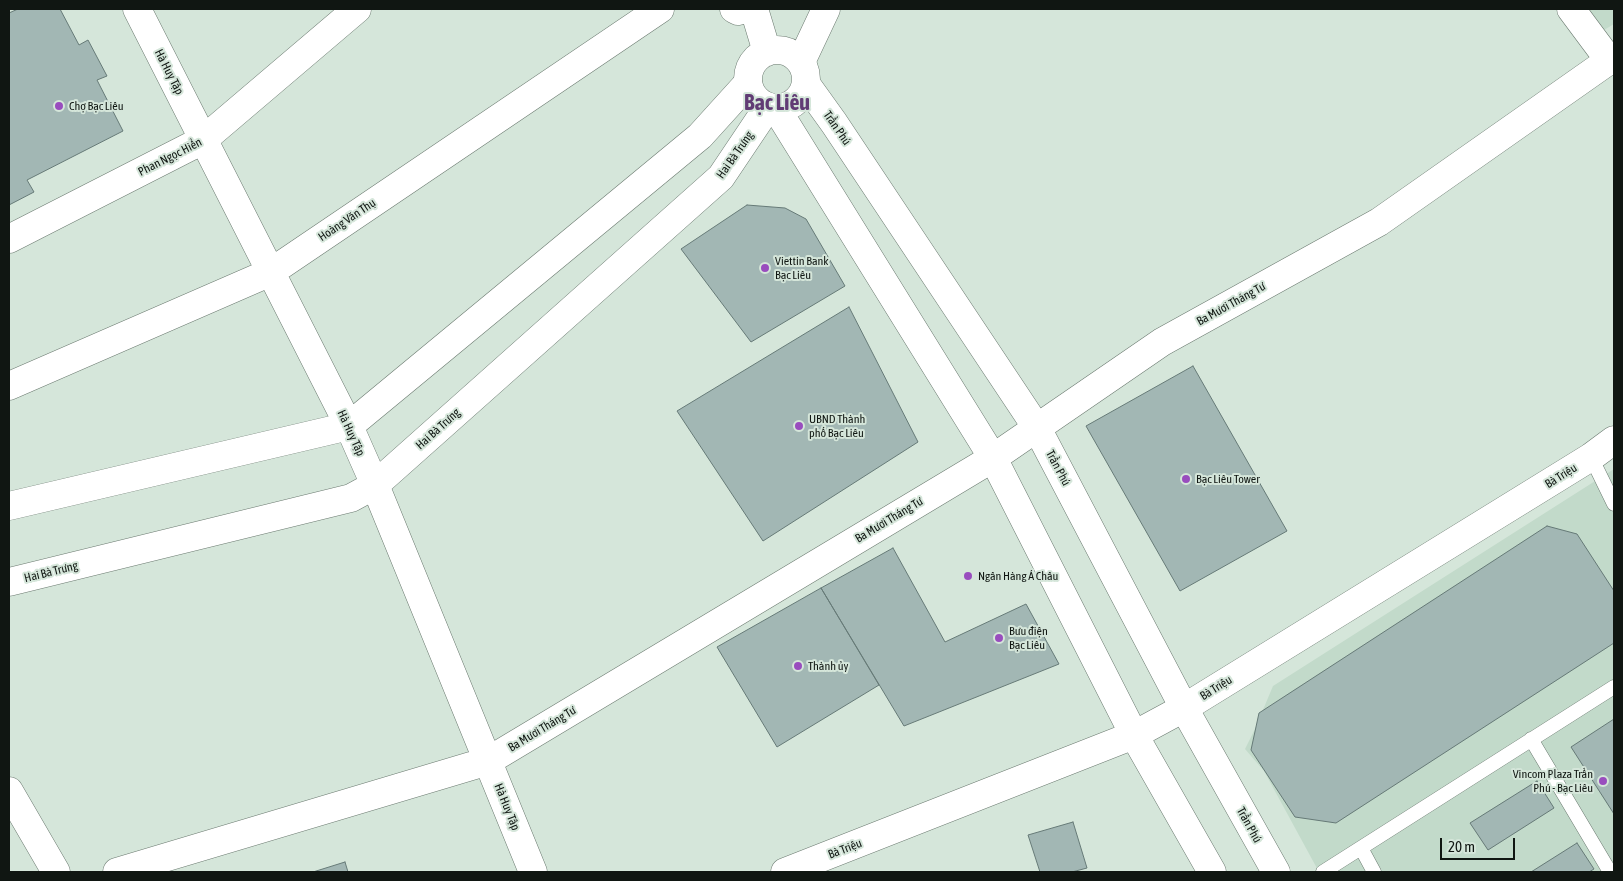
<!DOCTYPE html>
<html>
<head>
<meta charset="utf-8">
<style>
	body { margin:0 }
	#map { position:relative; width:1623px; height:881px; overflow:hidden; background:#d5e6da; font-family:"Asap Condensed",sans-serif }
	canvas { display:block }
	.frame { position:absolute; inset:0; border:10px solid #101612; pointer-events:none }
	.scale { position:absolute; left:1440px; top:838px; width:75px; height:22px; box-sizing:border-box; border:2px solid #101612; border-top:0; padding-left:6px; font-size:15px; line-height:18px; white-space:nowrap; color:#101612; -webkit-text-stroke:4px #d5e6da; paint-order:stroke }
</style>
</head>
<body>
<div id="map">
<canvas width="1623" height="881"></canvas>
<div class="frame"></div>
<div class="scale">20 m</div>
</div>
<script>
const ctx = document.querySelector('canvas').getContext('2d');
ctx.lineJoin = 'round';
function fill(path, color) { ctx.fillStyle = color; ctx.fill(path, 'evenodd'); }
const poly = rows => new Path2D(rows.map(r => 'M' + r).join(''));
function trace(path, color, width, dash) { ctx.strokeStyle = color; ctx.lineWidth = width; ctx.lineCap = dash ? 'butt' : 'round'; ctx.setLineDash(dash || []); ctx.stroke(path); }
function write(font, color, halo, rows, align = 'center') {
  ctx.font = font + ' "Asap Condensed",sans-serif'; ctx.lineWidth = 4; ctx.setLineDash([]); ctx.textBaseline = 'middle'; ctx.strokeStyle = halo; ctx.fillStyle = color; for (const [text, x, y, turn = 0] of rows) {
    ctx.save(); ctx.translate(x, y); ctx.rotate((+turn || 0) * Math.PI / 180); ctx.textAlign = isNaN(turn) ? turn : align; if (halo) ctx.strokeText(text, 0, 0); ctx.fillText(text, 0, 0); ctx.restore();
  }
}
fill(poly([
	[1580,9,1614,9,1614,24,1604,30,1586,16],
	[1614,469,1614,872,1319,872,1264,771,1245,749,1255,729,1273,686]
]), '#c2daca');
const building = poly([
	[18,9,60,9,79,45,88,40,107,76,97,80,123,131,27,180,34,192,9,205,9,13,18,9],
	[747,205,785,208,806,219,845,286,751,342,681,249,747,205],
	[849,307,918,442,763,541,677,411,849,307],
	[1193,366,1287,531,1180,591,1086,426,1193,366],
	[1547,526,1577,534,1614,591,1614,643,1336,823,1295,817,1251,750,1259,713,1547,526],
	[893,548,945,642,1026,604,1059,664,904,726,821,588,893,548],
	[821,588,879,685,777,747,717,647,821,588],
	[1614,719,1614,814,1571,747,1614,719],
	[1537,781,1554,808,1488,850,1470,823,1537,781],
	[1073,822,1087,868,1072,872,1040,872,1028,835,1073,822],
	[1577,843,1594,869,1589,872,1531,872,1577,843],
	[345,862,348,872,313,872,345,862]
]);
fill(building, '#a2b7b4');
trace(building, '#667a77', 1);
const lane = poly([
	[1591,457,1614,504],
	[1531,739,1610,872],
	[1361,848,1374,872],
	[1323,872,1614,687]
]);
const street = poly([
	[137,9,349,426,375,485,533,872],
	[734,9,738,11,745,9],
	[1571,9,1609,60],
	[801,62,826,9],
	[9,239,203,140,357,9],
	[9,386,271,272,660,9],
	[9,506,349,426,700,136,748,83],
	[9,582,351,498,375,485,721,177,768,107],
	[9,791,56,872],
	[117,872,488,761,993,458,1162,342,1379,222,1614,57],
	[785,872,1134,735,1184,708,1591,457,1614,440]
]);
const secondary = poly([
	[754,9,767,52],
	'748 79a29 29 0 1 1 58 0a29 29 0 1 1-58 0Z',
	[806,84,834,123,1037,428,1184,708,1276,872],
	[776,108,993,458,1134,735,1212,872]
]);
trace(lane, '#6b7a70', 15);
trace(street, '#6b7a70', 29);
trace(secondary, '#6b7a70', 29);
trace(lane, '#fff', 14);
trace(street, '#fff', 28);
trace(secondary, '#fff', 28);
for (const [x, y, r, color] of [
	[59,106,5,"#994dbe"],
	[765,268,5,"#994dbe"],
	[799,426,5,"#994dbe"],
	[1186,479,5,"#994dbe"],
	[968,576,5,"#994dbe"],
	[999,638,5,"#994dbe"],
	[798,666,5,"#994dbe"],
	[1603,781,5,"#994dbe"]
]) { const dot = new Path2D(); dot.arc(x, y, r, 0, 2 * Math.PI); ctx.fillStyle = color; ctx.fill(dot); trace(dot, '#d5e6da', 2); }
write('12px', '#101612', '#d5e6da', [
	["Hà Huy Tập",169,72,63],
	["Trần Phú",837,128,55],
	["Hai Bà Trưng",735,155,-55],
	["Phan Ngọc Hiển",170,157,-27],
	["Hoàng Văn Thụ",347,220,-34],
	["Ba Mươi Tháng Tư",1231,304,-29],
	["Hai Bà Trưng",438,429,-42],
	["Hà Huy Tập",351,433,65],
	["Trần Phú",1058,468,62],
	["Bà Triệu",1561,476,-32],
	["Ba Mươi Tháng Tư",889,520,-31],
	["Hai Bà Trưng",51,572,-14],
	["Bà Triệu",1216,688,-32],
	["Ba Mươi Tháng Tư",542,729,-31],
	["Hà Huy Tập",507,807,68],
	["Trần Phú",1249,825,61],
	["Bà Triệu",845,849,-21]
]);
write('12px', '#101612', '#d5e6da', [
	["Chợ Bạc Liêu",69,106],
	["Viettin Bank",775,261],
	["Bạc Liêu",775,275],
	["UBND Thành",809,419],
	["phố Bạc Liêu",809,433],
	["Bạc Liêu Tower",1196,479],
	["Ngân Hàng Á Châu",978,576],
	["Bưu điện",1009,631],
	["Bạc Liêu",1009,645],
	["Thành ủy",808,666],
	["Vincom Plaza Trần",1593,774,"right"],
	["Phú - Bạc Liêu",1593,788,"right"]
], 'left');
write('bold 22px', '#613c75', '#d5e6da', [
	["Bạc Liêu",777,103]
]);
</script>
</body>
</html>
